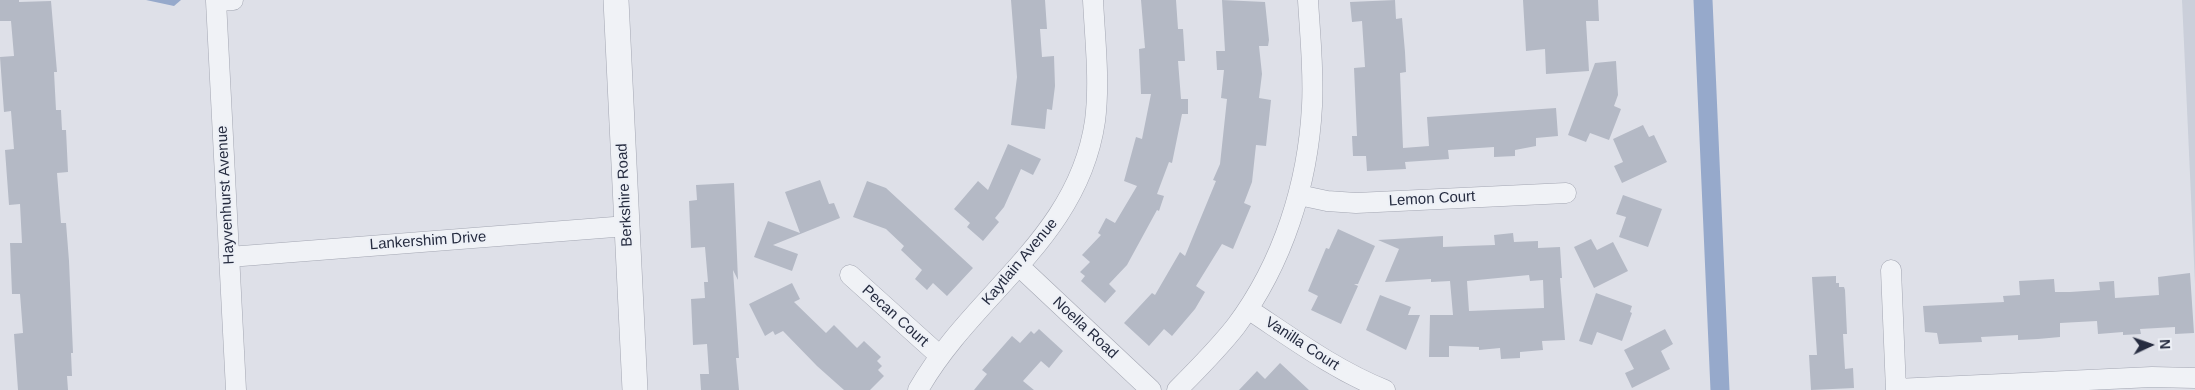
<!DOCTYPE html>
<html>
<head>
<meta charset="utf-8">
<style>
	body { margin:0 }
	#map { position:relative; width:2195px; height:390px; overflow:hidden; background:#dee0e8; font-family:Arial,sans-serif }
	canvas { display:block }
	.north { position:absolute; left:2125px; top:320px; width:50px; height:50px; -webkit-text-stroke:4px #edf0f6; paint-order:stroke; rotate:87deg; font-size:14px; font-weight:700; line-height:20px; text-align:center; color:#262c40 }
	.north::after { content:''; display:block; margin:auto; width:18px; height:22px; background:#262c40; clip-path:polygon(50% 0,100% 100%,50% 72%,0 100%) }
</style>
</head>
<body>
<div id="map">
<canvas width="2195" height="390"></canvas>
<div class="north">N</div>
</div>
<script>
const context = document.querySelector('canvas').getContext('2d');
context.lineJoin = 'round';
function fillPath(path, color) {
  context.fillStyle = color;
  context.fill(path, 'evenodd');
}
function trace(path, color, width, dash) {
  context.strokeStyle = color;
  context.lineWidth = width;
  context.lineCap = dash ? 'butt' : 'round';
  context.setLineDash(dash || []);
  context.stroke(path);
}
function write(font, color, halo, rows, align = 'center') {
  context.font = font + ' Arial,sans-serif';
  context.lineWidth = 4;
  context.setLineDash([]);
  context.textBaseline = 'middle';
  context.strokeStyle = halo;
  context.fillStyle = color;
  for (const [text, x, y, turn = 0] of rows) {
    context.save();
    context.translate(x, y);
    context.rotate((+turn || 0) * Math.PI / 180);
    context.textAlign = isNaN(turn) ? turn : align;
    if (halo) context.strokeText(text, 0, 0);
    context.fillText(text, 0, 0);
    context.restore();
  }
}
fillPath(new Path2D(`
	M2182,0H2195V284Z`), '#cbcfda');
fillPath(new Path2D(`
	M146,0H181L174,6Z`), '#96a9cb');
trace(new Path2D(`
	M1703,0L1720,390`), '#96a9cb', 19);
fillPath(new Path2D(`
	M0,0H19V2L51,1L57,72H54L56,110H61L62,130H66L68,172L57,173L61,223H66L69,261L73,353H71L72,376H67L68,390H18L14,334L23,333L20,294H12L10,243H22L20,204L9,205L5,150L14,149L11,111L4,112L0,57L14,56L11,21H0Z
	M1011,0H1045L1047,29H1040L1042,57L1054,56L1055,86L1052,110L1047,109L1045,129L1011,125L1017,77Z
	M1141,0H1176L1178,29H1183L1185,61H1178L1181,99H1188V114H1182L1172,163L1169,162L1157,194L1164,196L1159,211L1157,210L1127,265L1109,284L1116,291L1105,303L1081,281L1085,276L1080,272L1090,262L1082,255L1101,235L1098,233L1106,218L1115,223L1137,186L1124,181L1136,137L1142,139L1151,94H1141L1139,49L1145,48Z
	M1222,0L1265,2L1269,40L1268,46H1259L1262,74L1259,98L1271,100L1266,146L1256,145L1252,182L1244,203L1251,206L1233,249L1222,244L1196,286L1205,292L1195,309L1172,336L1164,329L1149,346L1124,323L1152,293L1155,295L1180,252L1185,256L1216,181L1213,180L1220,164L1227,99L1221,98L1224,70H1217L1216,51H1225Z
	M1395,0L1396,19L1402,18L1405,52L1406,72L1400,73L1403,148L1429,146L1427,117L1556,108L1558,136L1536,138V146L1515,150V156L1494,157V147L1448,150L1449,159L1405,162L1406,169L1367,171L1366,156H1353L1352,136H1357L1354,68L1365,67L1362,21L1352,22L1350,2Z
	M1523,0H1598L1599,21H1586L1589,71L1546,74L1545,49L1526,51Z
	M1616,61L1618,95L1614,106L1621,109L1609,140L1590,133L1586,142L1568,135L1595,63Z
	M1643,125L1649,137L1654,135L1667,162L1622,183L1614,166L1623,162L1613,139Z
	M1008,144L1041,159L1033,175L1021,169L1004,207L995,218L999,222L983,241L967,227L970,223L954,209L978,181L988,190Z
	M820,180L829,204L834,203L840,218L773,245L798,254L792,271L754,257L768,221L800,233L785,192Z
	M867,181L886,188L973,268L947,296L933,283L927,290L915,279L922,270L901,250L904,246L886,229L853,217Z
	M734,183L738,280L733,270L739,358H736L739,390H701L700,374H709L707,344L693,345L691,299L705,298L704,282H708L705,247L691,248L689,201L697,200L696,185Z
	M1623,195L1662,209L1648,247L1619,237L1626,217L1616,214Z
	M1338,229L1375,246L1358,284H1354L1358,286L1341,324L1311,310L1318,296L1308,291L1326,248L1329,249Z
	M1513,233L1514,242L1538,241V248L1560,247L1562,278H1560L1565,340L1542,341L1543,350L1520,352V358L1501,359L1500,348L1479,350V347L1449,346V357H1429L1430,315H1453L1450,281L1431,282V279L1385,282L1399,249L1378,240L1443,236V247L1465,246L1495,245L1494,235ZM1529,275L1530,281L1543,280L1544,308L1469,311L1467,281Z
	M1591,239L1597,250L1613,242L1628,271L1594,288L1574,247Z
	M2190,273L2194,333L2175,334V327L2140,329L2141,334L2123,335V332L2098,334L2097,321L2060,323V337L2038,339L2018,340V335L1981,337L1982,342L1939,344L1937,333L1925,332L1923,306L2004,302L2003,296L2020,295L2019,281L2054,279L2055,292H2070L2100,290L2099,282L2114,281L2115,298L2159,295L2158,277Z
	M1836,276V283H1839V287H1844L1845,290L1847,334H1843L1845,369L1853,368L1854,388L1811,390L1809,355H1817L1812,277Z
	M792,283L800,299L794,302L826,333L834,325L857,348L864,341L881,357L877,361L882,366L878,370L884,376L870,390H844L817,366L783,331L775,335L773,331L765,336L749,304Z
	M1596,293L1632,306L1630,312L1632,313L1622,341L1597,332L1592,345L1579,341Z
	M1380,295L1411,307L1408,315H1420L1406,350L1366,330Z
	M1039,329L1063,351L1049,368L1041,361L1023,381L1034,390H974L987,374L982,370L1012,336L1020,343L1031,331L1034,334Z
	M1665,329L1673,344L1661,351L1670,369L1632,388L1625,373L1634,369L1624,350Z
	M1280,363L1309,390H1239L1257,371L1265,379Z`), '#b4b9c5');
const minor = new Path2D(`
	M233,0L216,1L236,390
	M1299,195L1327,201L1356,203L1566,193
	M229,257L627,226
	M1019,266L1151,390
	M1891,270L1896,390
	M850,275L940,356
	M1248,309C1292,338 1335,370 1385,390
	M1896,389L2152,377L2195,378
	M918,390C973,293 1078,239 1095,121C1100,82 1095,40 1093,0
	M1177,390C1198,369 1218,349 1236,326C1283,263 1308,184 1312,106C1314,71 1310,35 1308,0`);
const tertiary = new Path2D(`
	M616,0L635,390`);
trace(minor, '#a3a6b2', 21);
trace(tertiary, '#a3a6b2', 26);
trace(minor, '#f0f2f6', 20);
trace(tertiary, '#f0f2f6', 25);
write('15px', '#262c40', '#edf0f6', [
	["Hayvenhurst Avenue",226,195,-93],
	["Berkshire Road",625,195,-93],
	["Lemon Court",1432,199,-3],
	["Lankershim Drive",428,241,-4],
	["Kaytlain Avenue",1020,262,-50],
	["Pecan Court",895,316,42],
	["Noella Road",1085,328,43],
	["Vanilla Court",1302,344,33]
]);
</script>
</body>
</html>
